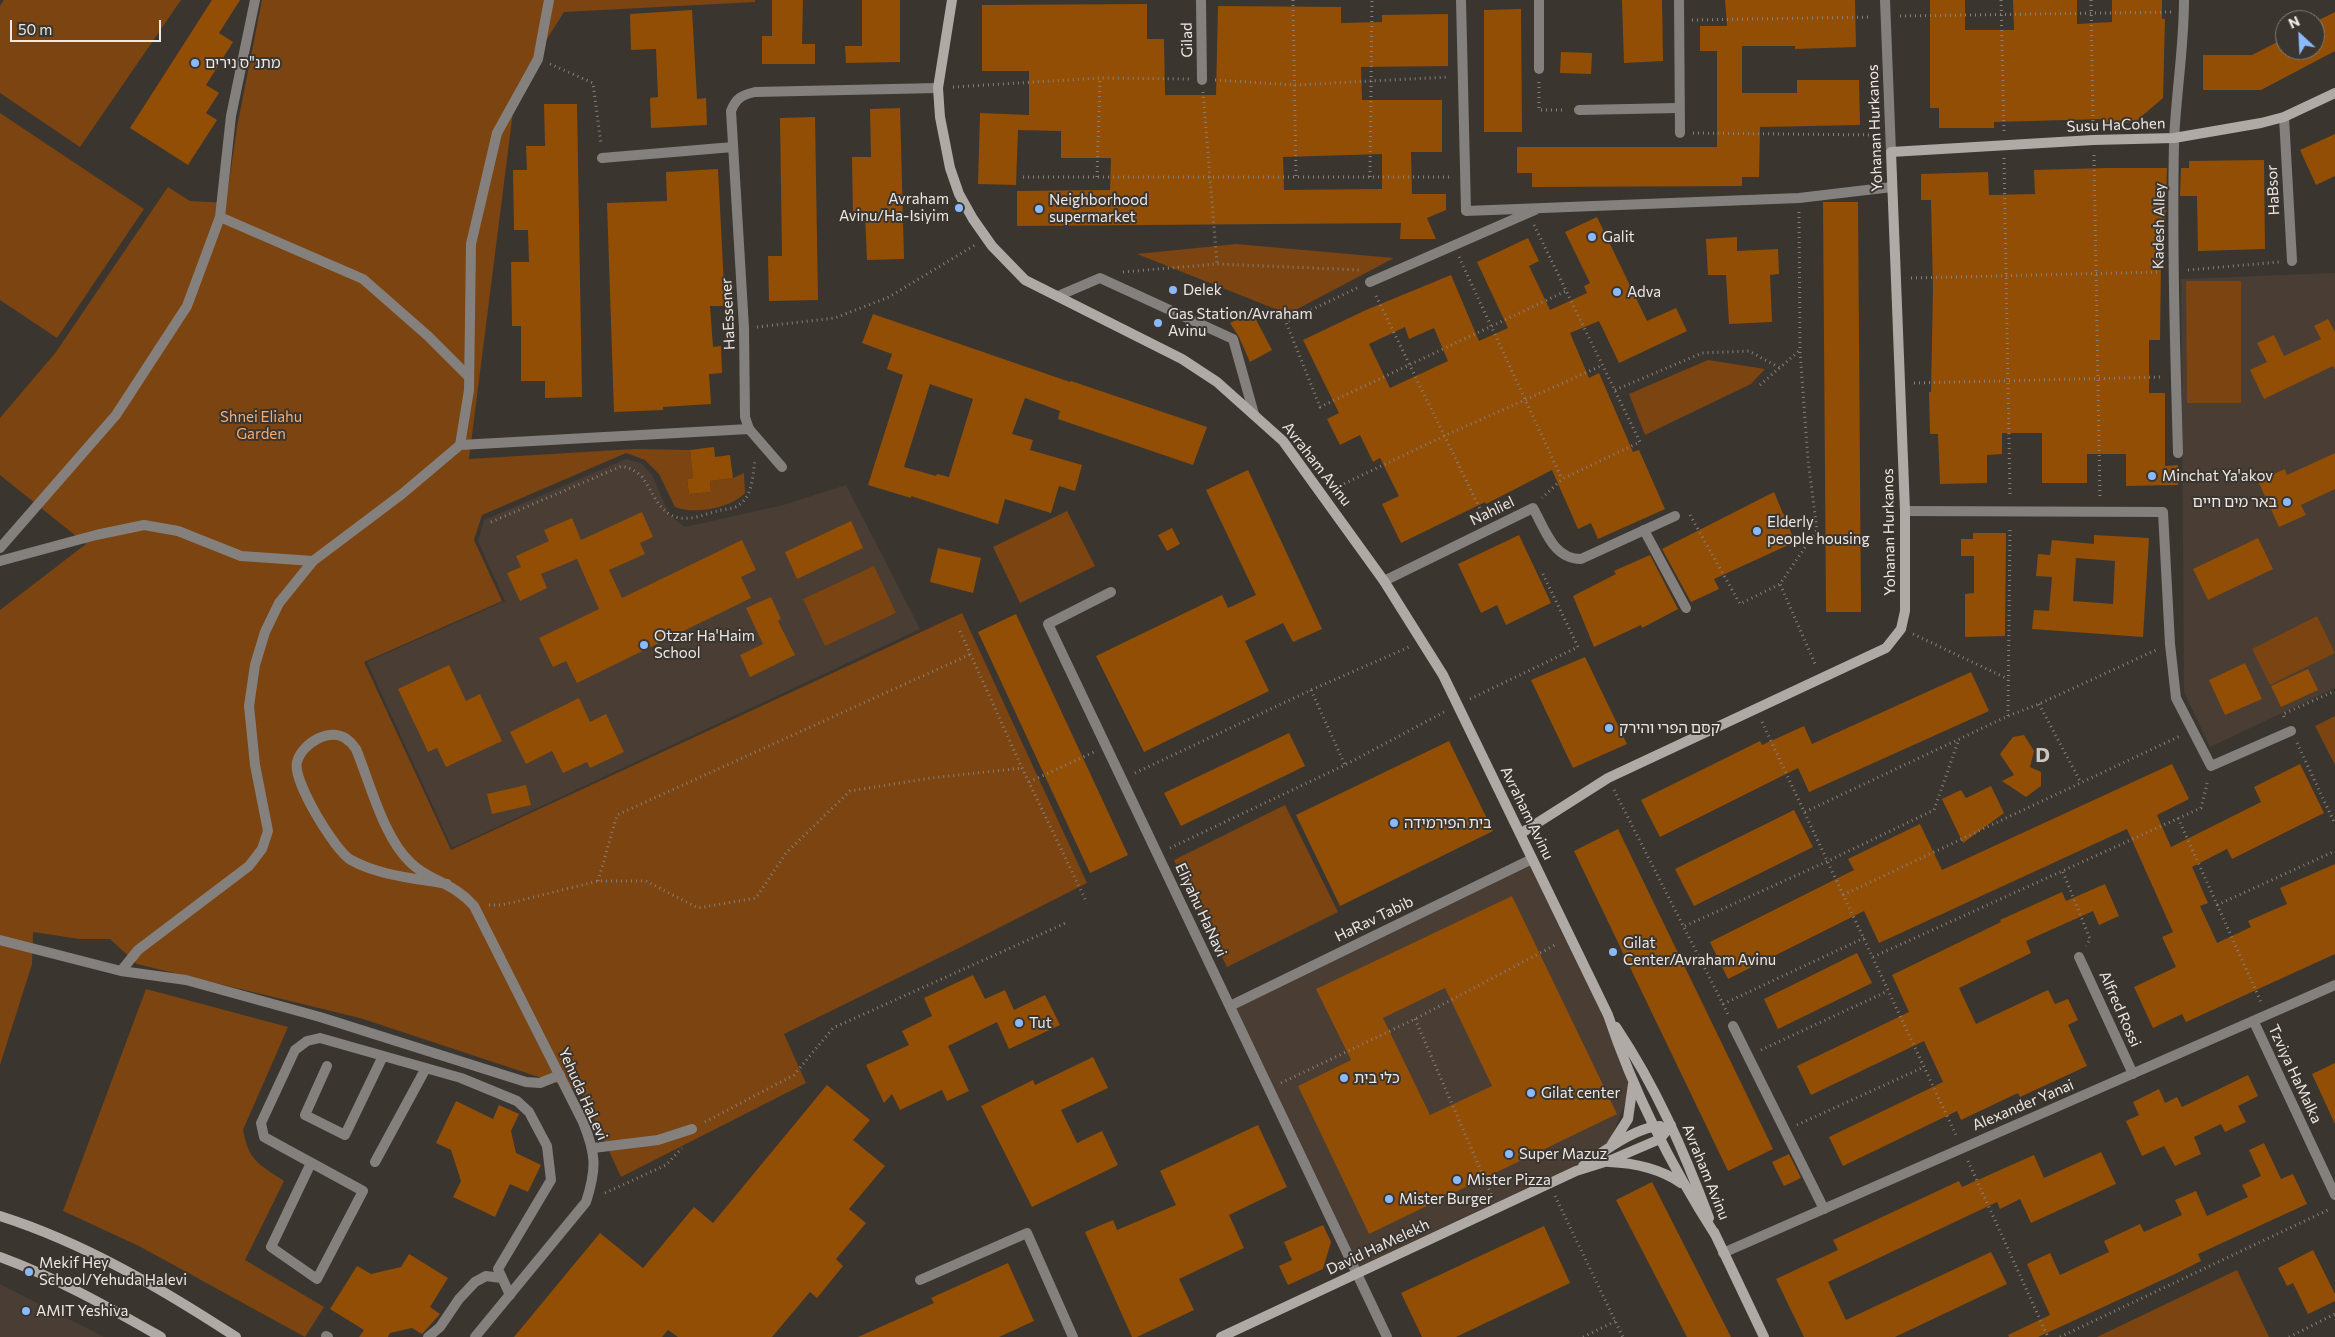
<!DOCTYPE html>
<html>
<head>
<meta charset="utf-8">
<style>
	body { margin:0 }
	#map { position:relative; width:2335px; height:1337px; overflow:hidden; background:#3b3530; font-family:Commissioner,sans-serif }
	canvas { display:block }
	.north { position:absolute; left:2275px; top:10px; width:50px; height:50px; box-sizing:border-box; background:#3b3530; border:1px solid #827d78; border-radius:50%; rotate:335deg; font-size:14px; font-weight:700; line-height:20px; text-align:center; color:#ede8e5 }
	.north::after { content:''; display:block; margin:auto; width:18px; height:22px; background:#8bbafc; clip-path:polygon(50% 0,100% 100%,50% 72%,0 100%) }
	.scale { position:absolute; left:10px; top:20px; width:151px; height:22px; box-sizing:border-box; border:2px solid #ede8e5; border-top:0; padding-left:6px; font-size:15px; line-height:18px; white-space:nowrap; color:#ede8e5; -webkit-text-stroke:4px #3b3530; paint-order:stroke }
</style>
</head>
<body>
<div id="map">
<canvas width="2335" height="1337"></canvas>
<div class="north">N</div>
<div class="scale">50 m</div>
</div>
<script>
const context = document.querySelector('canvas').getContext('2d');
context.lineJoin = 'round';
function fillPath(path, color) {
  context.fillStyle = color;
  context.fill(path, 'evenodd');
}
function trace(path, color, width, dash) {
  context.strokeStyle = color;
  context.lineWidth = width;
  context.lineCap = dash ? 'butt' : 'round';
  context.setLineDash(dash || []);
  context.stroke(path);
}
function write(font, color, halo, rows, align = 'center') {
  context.font = font + ' Commissioner,"Noto Sans Hebrew",sans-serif';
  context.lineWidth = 4;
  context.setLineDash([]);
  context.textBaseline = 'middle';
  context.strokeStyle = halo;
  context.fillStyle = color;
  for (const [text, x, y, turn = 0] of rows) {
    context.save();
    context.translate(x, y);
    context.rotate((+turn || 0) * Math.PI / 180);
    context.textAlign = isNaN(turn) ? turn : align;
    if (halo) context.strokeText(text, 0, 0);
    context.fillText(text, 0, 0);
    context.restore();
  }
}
fillPath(new Path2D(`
	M2335,273V688L2210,747L2184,692L2181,279Z
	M626,459L641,463L652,475L670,516L685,527L783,505L846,485L920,629L452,848L367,662L505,601L478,541L484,520Z
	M1532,859L1633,1083L1607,1149L1497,1208L1357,1273L1230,1006Z
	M0,1284L104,1337H0Z`), '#493d34');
fillPath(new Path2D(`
	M4,0H181L80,147L0,93V6Z
	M262,0H755V2L564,12L516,88L469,459L634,449L690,450L693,478L687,479L689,494L711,492L710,481L733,478L744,473L745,493C731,508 694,515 675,507L659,474L645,460L626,453L482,515L474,540L502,601L364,662L451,850L962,613L1087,883L959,948L784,1034L806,1083L621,1177L581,1091L360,1018L137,964L110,939H80L33,932L32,964L0,1065V610L86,544L0,475V418L56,352L168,187L190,201L226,203L237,127Z
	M0,113L144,209L57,338L0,300Z
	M1236,244L1394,258L1288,314L1137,254Z
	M2186,281H2241V403H2187Z
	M1708,360L1765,369L1751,384L1645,435L1629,394Z
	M1067,511L1095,566L1020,603L993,547Z
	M874,566L896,613L825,646L803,599Z
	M2317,616L2335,653L2270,685L2252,649Z
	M2335,716V765L2315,726Z
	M1285,805L1338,912L1227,967L1174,860Z
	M146,989L288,1027L243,1130C249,1162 259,1164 284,1181L245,1260L324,1307L305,1337L139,1246L63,1211Z
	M2237,1270L2269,1337H2097Z`), '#7c4410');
fillPath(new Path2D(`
	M212,0H240L219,33L233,42L206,85L219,93L206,113L217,120L188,165L130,128Z
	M772,0H803L802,44H815V64H762V36H772Z
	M862,0H900V62L846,63L845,46H862Z
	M1622,0H1662L1663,61L1624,63Z
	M1725,0H1855L1856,47L1795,49V46H1742V93H1797V80H1859L1860,125L1760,127L1759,177H1742V186L1532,187V173H1517V147H1717V51H1700V26H1727Z
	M1930,0H1965V30H2014L2013,0H2077V24L2112,22V0H2162V19H2165L2163,98L2135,122L2102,125V119L1994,122V128H1939V108H1930Z
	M1147,4V39H1164L1165,95H1216L1218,6L1341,7V23L1382,22V15L1448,14V66L1361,67L1362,100H1442V152H1411L1412,194H1446V210L1427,218L1436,239H1400L1401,223L1017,226V191L1110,190L1111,158H1061V131L1018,130L1016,185L978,184L980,113L1029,115V71H982V5ZM1382,154V189L1284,190L1283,157Z
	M1521,9L1522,132H1484V10Z
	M692,10L697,99L706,98L707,125L651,128L650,98L658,97L656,49L631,50L630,14Z
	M2335,12V51L2261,90H2203V55H2252L2285,38V50H2315V22Z
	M1561,52L1592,53L1591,74L1560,73Z
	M544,104H577L582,397L545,398V381H521V326H512L511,262H529L528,230H514L513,170H527L526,146H545Z
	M900,108L904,259L867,260L865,214L853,215L852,157H871L870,109Z
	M815,117L818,300L769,301L768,256H782L780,118Z
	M2335,134V176L2316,185L2300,150Z
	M2264,160L2265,249L2198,251L2197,196H2180L2181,168H2189V161Z
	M2107,168H2167L2164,260H2161L2160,340H2149V393H2165V466L2178,465V485L2126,486V454H2087V483H2042V433H2002V454L1987,455V483L1940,484L1938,434H1930L1929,392H1931L1933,289L1931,200H1921V174L1988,172L1989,195L2035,194L2034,170Z
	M718,169L725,306H710L713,347L721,346L722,373L709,374L711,404L663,407V410L614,412L607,203L667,201L666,172Z
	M1823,202H1858L1861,612H1826Z
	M1597,217L1647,321L1676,308L1687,331L1619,363L1599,321L1570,333L1589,378L1599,373L1633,452L1639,450L1665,509L1598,539L1591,523L1578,529L1552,470L1486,504L1485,502L1401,543L1382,504L1399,496L1380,458L1373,462L1360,435L1340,445L1327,419L1339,413L1303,340L1366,310L1451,275L1479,341L1508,328L1477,262L1528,238L1539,261L1529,266L1550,310L1587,293L1584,286L1590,283L1565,232ZM1405,327L1409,339L1434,328L1448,361L1390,388L1369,344Z
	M1737,237V251L1778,249L1779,274L1770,275L1772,322L1729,324L1726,275H1708L1706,239Z
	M1252,312L1272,350L1250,362L1239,337L1230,323Z
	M873,314L1070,382L1071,381L1207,427L1193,465L1058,419L1060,411L1025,398L1012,434L1033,440L1030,450L1082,465L1075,491L1059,486L1051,513L1005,499L998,524L911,496V498L868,485L903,375L887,369L892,354L862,343ZM930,384L973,399L949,477L937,474L936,476L904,467Z
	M2328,319L2335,332V370L2333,366L2264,399L2250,370L2267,362L2257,343L2274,335L2284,356L2321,339L2314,326Z
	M714,447L715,457L730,455L733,478L710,481L711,492L689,494L687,479L693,478L690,450Z
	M2335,453V489L2301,505L2306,515L2279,527L2258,481L2285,469L2287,475Z
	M1248,470L1322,629L1293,642L1283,623L1245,641L1269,691L1144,752L1096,656L1222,595L1228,608L1256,595L1206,490Z
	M1774,492L1795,542L1714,579L1719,589L1691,602L1662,549Z
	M642,512L653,537L640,543L645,554L609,570L622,598L742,540L756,570L741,577L751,598L577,683L566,661L553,667L539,638L599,609L577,559L541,574L547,588L520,601L507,573L521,567L516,556L549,541L544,530L572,518L581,540Z
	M851,521L863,548L797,579L785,552Z
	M1172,528L1180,544L1167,551L1158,535Z
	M1973,533H2006L2005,636L1965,637V594L1974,593V556H1961V539H1973Z
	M1519,535L1551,603L1506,625L1497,605L1481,613L1458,564Z
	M2094,535L2149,538L2143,637L2032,629L2034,610L2049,611L2052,577L2036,576L2038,554L2050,555L2052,540L2094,544ZM2076,558L2115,561L2113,604L2073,601Z
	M2258,538L2273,569L2208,600L2193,569Z
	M938,548L981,558L973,593L930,582Z
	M1650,555L1678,609L1642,628L1641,625L1594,647L1573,596L1616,574L1614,571Z
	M771,597L781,619L778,621L795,655L750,677L740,655L763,644L746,608Z
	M1016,614L1128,855L1090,873L978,632Z
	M1585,657L1627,744L1573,768L1531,680Z
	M2245,663L2262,699L2225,715L2209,680Z
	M449,665L466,701L480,694L502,741L446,767L437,748L428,752L398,689Z
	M2308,669L2318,690L2281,707L2271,686Z
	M1971,672L1989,711L1809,792L1798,768L1660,837L1641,800L1760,741L1762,745L1804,726L1812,744Z
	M579,698L590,722L606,714L624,752L590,768L587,762L563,773L552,751L526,764L510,732Z
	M1289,733L1305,766L1181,826L1164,793Z
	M2024,735L2034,751L2030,767L2041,772V786L2026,797L2002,781L2014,775L2000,754L2013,737Z
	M1449,741L1493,831L1340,906L1296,815Z
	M2172,764L2189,799L2157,815L2171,847L2261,802L2254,787L2300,764L2324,813L2232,859L2227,849L2192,867L2208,903L2200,906L2217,943L2251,927L2248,921L2287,904L2280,888L2335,864V954L2186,1022L2182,1014L2153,1028L2134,987L2176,967L2162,937L2173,932L2127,829L1879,943L1864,911L1728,979L1710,942L1854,870L1848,859L1920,824L1942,870Z
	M526,785L531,805L492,814L487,794Z
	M1991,786L2004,813L1963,843L1942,799L1961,790L1966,798Z
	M1794,810L1813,847L1694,906L1675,869Z
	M1618,829L1773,1149L1728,1171L1574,851Z
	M2105,884L2119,916L2099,925L2093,911L2026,941L2031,953L1959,988L1976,1024L2048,990L2055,1004L2068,999L2078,1020L2068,1025L2087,1066L2020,1097L2018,1093L1961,1120L1957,1111L1843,1166L1829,1137L1943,1082L1924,1041L1811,1095L1797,1066L1909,1012L1892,975L2001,922L2000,920L2062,892L2066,901Z
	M1512,896L1617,1114L1369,1234L1298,1086L1351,1060L1316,989ZM1445,988L1492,1086L1430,1115L1383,1018Z
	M1857,953L1872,983L1778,1029L1764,999Z
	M973,975L985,999L1005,990L1014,1010L1045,995L1060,1025L1009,1049L997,1022L948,1046L969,1091L947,1101L942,1090L900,1110L892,1094L884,1103L866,1065L909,1045L902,1031L932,1016L924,998Z
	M1093,1057L1108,1088L1061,1110L1077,1143L1102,1131L1118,1165L1032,1207L981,1106L1033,1080L1035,1085Z
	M2335,1063V1124L2312,1074Z
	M2248,1075L2258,1096L2238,1106L2246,1122L2225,1132L2221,1124L2194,1137L2201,1154L2175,1166L2164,1146L2142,1156L2126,1121L2139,1115L2133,1102L2159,1089L2165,1103L2177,1097L2182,1107Z
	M827,1085L870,1120L853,1140L885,1166L849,1209L866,1223L836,1259L843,1266L817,1298L810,1292L772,1337H678L668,1330L662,1337H514L600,1233L643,1268L694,1207L713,1223Z
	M456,1101L493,1119L499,1105L519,1114L511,1131L516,1153L541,1165L528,1192L510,1184L495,1217L453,1197L461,1181L451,1150L436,1143Z
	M1258,1125L1287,1187L1229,1215L1244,1248L1179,1279L1194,1310L1137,1337H1132L1085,1232L1113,1220L1117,1230L1176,1205L1160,1171Z
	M2264,1143L2281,1179L2293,1174L2307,1204L2198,1254L2201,1261L2175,1274L2038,1337H2009L2008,1335L2050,1315L2027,1264L2050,1253L2060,1275L2109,1252L2104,1241L2140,1224L2144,1232L2182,1215L2175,1200L2196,1191L2207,1216L2248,1197L2242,1185L2261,1176L2249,1150Z
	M2101,1152L2116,1184L2031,1223L2020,1199L2000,1209L1997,1202L1828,1282L1846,1320L1991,1252L2007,1284L1895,1337H1804L1776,1279L1838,1250L1833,1240L1959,1181L1962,1187L2034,1155L2044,1178Z
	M1789,1154L1801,1178L1784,1186L1772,1162Z
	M1652,1182L1731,1337H1687L1616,1200Z
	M1323,1225L1331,1242L1323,1269L1288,1285L1279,1266L1292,1260L1284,1242Z
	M1544,1226L1570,1283L1456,1337H1422L1401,1293Z
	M2313,1250L2335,1294V1301L2308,1314L2293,1283L2287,1286L2278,1268Z
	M409,1254L448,1278L430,1307L440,1314L422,1334L412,1328L390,1333L388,1337H359L364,1330L330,1309L357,1266L371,1274L401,1267Z
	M1008,1263L1034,1321L999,1337H858L934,1303L931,1298Z`), '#924e05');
trace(new Path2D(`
	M1293,0L1296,177
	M2001,0L2004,132
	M2091,0L2093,126
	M1900,16L2171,12
	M1692,20L1871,17
	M550,64L593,83L601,144
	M1215,80L1295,85L1448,77
	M1539,82V110H1564
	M953,87L1100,78L1189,79
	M1203,92L1217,264
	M1693,133L1877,135
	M2094,155L2100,499
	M2004,158L2010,497
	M1023,177H1450
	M1097,177L1100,78
	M1370,177L1372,0
	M1799,212L1800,351L1808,460L1817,530L1780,584L1816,666
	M1534,225L1640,442L1562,479L1542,498
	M1459,257L1562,479
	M2188,270L2279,262
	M1123,272L1217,264L1361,270
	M1911,278L2160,272
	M1357,288L1286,322L1320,407L1566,291
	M1376,296L1484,517
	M757,327L835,318L889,297L975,245
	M1914,383L2162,377
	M1760,385L1799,351
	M1615,390L1702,353L1749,351L1780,368
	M1335,488L1444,436L1603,365
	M1690,515L1740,604L1780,584
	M491,522L622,466C630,468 636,471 642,477C653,491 659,515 680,518C692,520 706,514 717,511C724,509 734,509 739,505C753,496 753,473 755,459
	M960,631L1022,768L1087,903
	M1913,634L2008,679
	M1311,690L1345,765
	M1470,699L1578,647L1542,572
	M2039,704L2081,783
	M2008,716L2010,526
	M2284,717L2283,714L2335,691
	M1762,722L1956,1135
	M2297,743L2335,824
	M1135,773L1311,690L1409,647
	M1029,782L1094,752
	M1614,790L1728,1014
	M1805,812L2008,716L2039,704L2156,650
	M2178,818L2261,1002
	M1170,848L1345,765L1444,712
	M2063,872L2090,939L2086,946
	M598,881L617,815L971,654
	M1843,895L2180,736
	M489,905H502L598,881H646L698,908L756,898L786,853L850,791L931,778L1022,768
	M2217,905L2335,851
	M1685,926L1828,861L1934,810L1959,739
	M1873,957L2201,808L2208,780
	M1723,1004L1864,938
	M1415,1019L1492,1196
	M1761,1050L1888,991
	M1281,1083L1415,1019L1557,944
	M705,1122L794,1075L833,1028L1068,922
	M1797,1125L1924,1067
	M1968,1161L2048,1337
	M605,1193L666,1165L682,1148
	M1555,1196L1623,1337
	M1583,1337L1616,1321
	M2060,1337L2330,1209
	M2289,1337L2335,1314`), '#85807b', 3, [1, 4]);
trace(new Path2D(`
	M1461,0L1466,211L1799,198L1892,187
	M1539,0V69
	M1579,110L1678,108
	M220,217L363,279L428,336L469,377
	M1370,282L1535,210
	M1058,296L1100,278L1233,339L1254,414
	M460,445L749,429
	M1644,530L1686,608
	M0,548L116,415L187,306L220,217L231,116L255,0
	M0,561L96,535L144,525L178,531L241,556L313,561
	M0,940L121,971L186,980L320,1017L526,1082L540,1083L560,1075
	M121,971L138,950L249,866L262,849L268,831L255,765L249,706L255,665L265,632L279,603L313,561L402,494L460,445L469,390L471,244L497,133L538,59L549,0
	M1733,1026L1824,1209
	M327,1066L305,1115L345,1135L383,1056
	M593,1148L658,1140L692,1129
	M375,1162L426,1068
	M311,1163L271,1247L317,1279L363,1191L264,1137L261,1123L295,1050L307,1041L320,1038L461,1078L517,1101L529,1112L547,1146L551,1180L498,1269L510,1295
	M326,1336L328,1337
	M428,1337L440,1327L459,1299L475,1282L486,1276L501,1278`), '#83807e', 10);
trace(new Path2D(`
	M1201,0L1202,80
	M1679,0L1680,133
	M1885,0L1891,152
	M2284,117L2292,261
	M602,158L733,147
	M2178,453C2175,349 2172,245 2174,141C2176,94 2184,47 2184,0
	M782,467L749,429L745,417L744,328L731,111C736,98 742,95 755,92L938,88
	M1905,511L2163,512L2170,644L2176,698L2211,766L2291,731
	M1384,581L1533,508C1545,529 1553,559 1581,559L1675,516
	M1111,592L1048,624L1387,1337
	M447,884C415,878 380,876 351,860C335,851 292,780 297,762C302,743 332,725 349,741C352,743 354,747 356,749C370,783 384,839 411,863C431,882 453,882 474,906L583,1122C596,1154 597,1168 586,1202L475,1337
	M2079,957L2133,1074
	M1230,1006L1532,859
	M2254,1022L2335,1195
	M1723,1253L2335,985
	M920,1280L1027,1233L1073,1337`), '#83807e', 10);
trace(new Path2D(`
	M952,0L938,88L940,117L950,168L959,194L973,219L992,246L1025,280L1182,359L1217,382L1283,441L1384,581L1443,675L1608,1015C1634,1093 1671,1166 1716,1236
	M1520,834L1608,778L1886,648L1901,629L1905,611V511L1891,152L2093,140L2174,138L2261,123L2284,117L2335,93
	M1616,1027C1656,1087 1684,1151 1709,1218
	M1612,1144L1628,1119L1633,1084
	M1609,1162C1635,1163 1659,1168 1681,1183
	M1583,1166C1602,1152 1636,1127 1660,1126
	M0,1216C85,1243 162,1289 236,1337
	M1714,1232L1764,1337
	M0,1257C57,1278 108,1307 161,1337
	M1221,1337L1576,1171L1611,1160L1660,1139L1671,1125`), '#afaaa6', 10);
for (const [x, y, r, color] of [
	[195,63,5,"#8bbafc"],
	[959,208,5,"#8bbafc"],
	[1039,209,5,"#8bbafc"],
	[1592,237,5,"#8bbafc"],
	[1173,290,5,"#8bbafc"],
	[1617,292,5,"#8bbafc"],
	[1158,323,5,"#8bbafc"],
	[2152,476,5,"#8bbafc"],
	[2287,502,5,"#8bbafc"],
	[1757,531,5,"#8bbafc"],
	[644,645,5,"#8bbafc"],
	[1609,728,5,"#8bbafc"],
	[1394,823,5,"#8bbafc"],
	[1613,952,5,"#8bbafc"],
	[1019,1023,5,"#8bbafc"],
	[1344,1078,5,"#8bbafc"],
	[1531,1093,5,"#8bbafc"],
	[1509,1154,5,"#8bbafc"],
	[1457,1180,5,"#8bbafc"],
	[1389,1199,5,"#8bbafc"],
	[29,1272,5,"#8bbafc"],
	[26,1311,5,"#8bbafc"]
]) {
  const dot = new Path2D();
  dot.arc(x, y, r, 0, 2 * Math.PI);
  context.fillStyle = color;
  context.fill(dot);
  trace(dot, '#3b3530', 2);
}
write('15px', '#ede8e5', '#3b3530', [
	["Gilad",1187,40,-91],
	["Susu HaCohen",2116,125,-2],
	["Yohanan Hurkanos",1875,128,-92],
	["HaBsor",2273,190,-93],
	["Kadesh Alley",2159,226,-89],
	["HaEssener",728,314,-93],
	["Avraham Avinu",1317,464,52],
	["Nahliel",1492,511,-26],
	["Yohanan Hurkanos",1889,532,-91],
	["Avraham Avinu",1527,813,64],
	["Eliyahu HaNavi",1201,910,65],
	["HaRav Tabib",1374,919,-26],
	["Alfred Rossi",2120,1009,66],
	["Tzviya HaMalka",2295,1074,65],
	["Yehuda HaLevi",583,1094,66],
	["Alexander Yanai",2023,1105,-23],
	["Avraham Avinu",1706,1172,68],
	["David HaMelekh",1378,1247,-25]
]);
write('15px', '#ede8e5', '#3b3530', [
	["מתנ\"ס נירים",205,63],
	["Avraham",949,199,"right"],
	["Avinu/Ha-Isiyim",949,216,"right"],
	["Neighborhood",1049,200],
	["supermarket",1049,217],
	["Galit",1602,237],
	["Delek",1183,290],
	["Adva",1627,292],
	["Gas Station/Avraham",1168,314],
	["Avinu",1168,331],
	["Minchat Ya'akov",2162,476],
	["באר מים חיים",2277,502,"right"],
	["Elderly",1767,522],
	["people housing",1767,539],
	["Otzar Ha'Haim",654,636],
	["School",654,653],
	["קסם הפרי והירק",1619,728],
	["בית הפירמידה",1404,823],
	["Gilat",1623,943],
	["Center/Avraham Avinu",1623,960],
	["Tut",1029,1023],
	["כלי בית",1354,1078],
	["Gilat center",1541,1093],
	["Super Mazuz",1519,1154],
	["Mister Pizza",1467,1180],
	["Mister Burger",1399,1199],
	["Mekif Hey",39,1263],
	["School/Yehuda Halevi",39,1280],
	["AMIT Yeshiva",36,1311]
], 'left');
write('15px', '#f7ab70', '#3b3530', [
	["Shnei Eliahu",261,417],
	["Garden",261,434]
]);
context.letterSpacing = '1px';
write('bold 20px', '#cdc5bf', '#3b3530', [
	["D",2043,755]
]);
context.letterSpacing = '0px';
</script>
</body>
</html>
